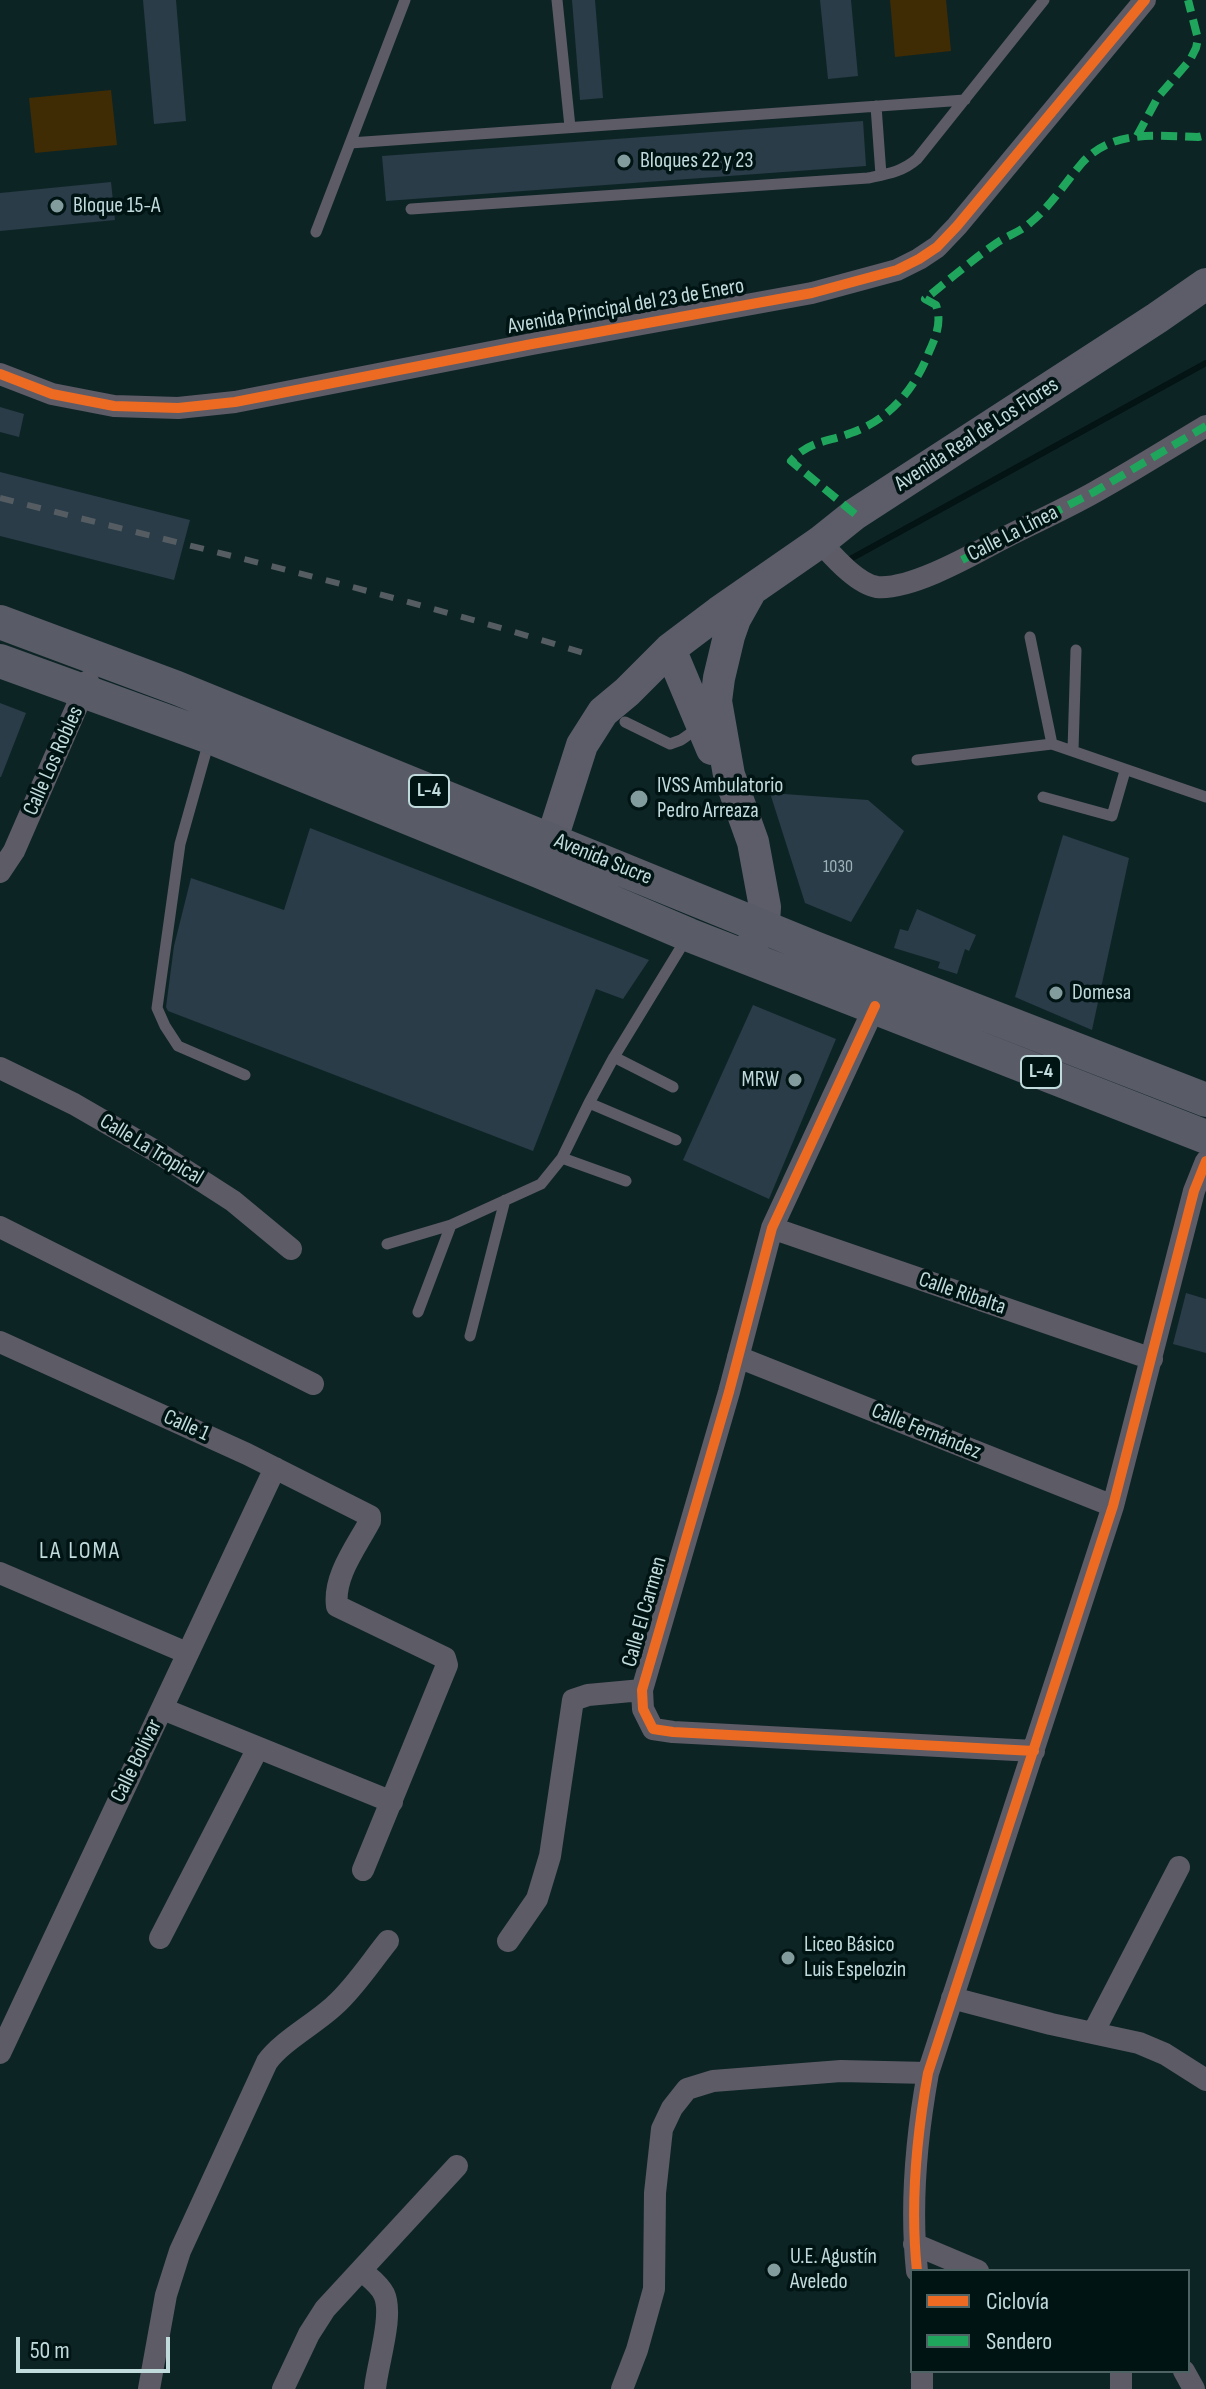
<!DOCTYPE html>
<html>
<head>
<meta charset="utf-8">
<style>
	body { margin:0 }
	#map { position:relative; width:1206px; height:2389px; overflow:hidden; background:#0d2425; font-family:"Sofia Sans Condensed",sans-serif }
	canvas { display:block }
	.legend { position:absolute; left:910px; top:2269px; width:280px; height:104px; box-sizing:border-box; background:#011414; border:2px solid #4e6464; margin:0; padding:10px 14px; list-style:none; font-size:24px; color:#c1dbdc }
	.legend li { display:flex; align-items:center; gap:16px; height:40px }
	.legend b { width:40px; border:2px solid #4e6464 }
	.scale { position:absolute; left:16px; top:2337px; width:154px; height:36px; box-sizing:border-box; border:4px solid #c1dbdc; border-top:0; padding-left:10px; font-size:24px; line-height:28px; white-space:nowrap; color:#c1dbdc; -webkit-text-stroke:6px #011414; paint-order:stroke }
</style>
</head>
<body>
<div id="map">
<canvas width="1206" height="2389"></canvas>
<ul class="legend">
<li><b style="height:10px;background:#ed6a23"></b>Ciclovía</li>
<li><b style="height:10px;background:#20a55d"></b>Sendero</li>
</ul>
<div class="scale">50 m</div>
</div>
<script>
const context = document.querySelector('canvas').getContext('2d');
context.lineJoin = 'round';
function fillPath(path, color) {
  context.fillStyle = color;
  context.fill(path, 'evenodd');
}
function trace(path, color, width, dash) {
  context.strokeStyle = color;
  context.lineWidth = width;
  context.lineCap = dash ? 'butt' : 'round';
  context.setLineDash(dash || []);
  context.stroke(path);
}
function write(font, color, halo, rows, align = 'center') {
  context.font = font + ' "Sofia Sans Condensed",sans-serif';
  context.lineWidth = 7;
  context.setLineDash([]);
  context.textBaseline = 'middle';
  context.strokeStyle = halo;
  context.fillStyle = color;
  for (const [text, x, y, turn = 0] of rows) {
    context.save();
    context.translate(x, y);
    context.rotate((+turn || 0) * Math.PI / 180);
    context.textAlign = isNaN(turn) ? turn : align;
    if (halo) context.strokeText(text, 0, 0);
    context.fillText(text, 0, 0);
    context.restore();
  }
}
fillPath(new Path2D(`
	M890,0H946L951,51L895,57Z
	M111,90L117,145L35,153L29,98Z`), '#3f2c05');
trace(new Path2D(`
	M845,562L1206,363`), '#041415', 6);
fillPath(new Path2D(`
	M143,0H176L186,121L154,124Z
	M572,0H595L603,98L580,100Z
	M820,0H851L858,76L828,79Z
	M863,121L866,166L386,201L382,156Z
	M111,182L115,220L0,231V193Z
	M0,407L24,414L19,437L0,432Z
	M0,472L190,520L174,580L0,536Z
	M0,703L26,713L1,777H0Z
	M770,793L868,800L904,831L851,922L805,903Z
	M310,828L649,960L623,999L596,989L533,1151L168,1011L166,1007L174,946L191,878L284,910Z
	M1063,835L1129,858L1092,1030L1015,997Z
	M917,909L976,935L969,951L965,949L957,974L938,968L940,962L894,948L900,929L908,931Z
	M753,1005L836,1039L769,1199L683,1160Z
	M1186,1293L1206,1299V1353L1173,1344Z`), '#293c48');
trace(new Path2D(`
	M557,0L570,127
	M876,106L881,175
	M350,143L965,100
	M411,209L868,178C887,174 902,172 917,159L1044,0
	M316,232L405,0
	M1030,637L1052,744
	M625,722L670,744L681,740L701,726
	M209,741L180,844L157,1008L165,1026L178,1046L245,1075
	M1073,750L1076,650
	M917,760L1052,744L1206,797
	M1043,797L1112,816L1125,771
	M614,1057L673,1087
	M589,1103L676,1140
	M562,1158L626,1181
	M387,1244L451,1225
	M418,1312L451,1225L541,1184L562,1158L589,1103L614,1057L686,939
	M470,1336L505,1200`), '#5d5b66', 11);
trace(new Path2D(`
	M0,374L52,394L114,406L178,408L235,402L532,344L812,293L897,270L919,259L937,247L957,226L1145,0
	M820,542C833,556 857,584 877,587C911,590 972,555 1002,539C1033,523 1065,509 1095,492C1133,471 1169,448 1206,426
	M0,872L14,851L88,681
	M875,1006L772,1228L729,1392L642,1690L643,1709L653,1729L673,1732L1034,1751
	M0,1068L74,1104L157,1152L233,1201L291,1249
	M0,1227L313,1384
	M772,1228L1152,1359
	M0,1342L247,1454L370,1516V1521C357,1546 333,1576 337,1606L445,1658L447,1665L363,1870
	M738,1357L1113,1506
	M0,1573L187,1653
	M163,1709L392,1802
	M160,1938L258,1748
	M508,1941L537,1899L550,1856L573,1700L588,1695L642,1690
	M952,1998L1051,2024L1139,2043L1165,2054L1206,2080
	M1093,2033L1179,1867
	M0,2053L275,1468
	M914,2244L978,2271
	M362,2271C370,2278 379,2284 384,2294C394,2315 377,2365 375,2389
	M917,2271C910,2205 916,2139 928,2073L1113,1506L1194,1191L1206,1161
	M1121,2371V2389
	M1184,2371L1194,2389
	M149,2389L166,2295L180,2251L267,2062C282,2041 315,2024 335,2005C355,1987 371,1962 388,1941
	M283,2389L309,2334L325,2309L457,2166
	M622,2389L637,2350L654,2289L655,2193L662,2129L672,2108L687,2089L713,2081L841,2071L928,2073
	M922,2389V2371`), '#5d5b66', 22);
trace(new Path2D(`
	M749,594L735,619L729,636L719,678L716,701L729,775L753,842L765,907L764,922L750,948
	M670,649L712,749
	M552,839L582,745L603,712L627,692L670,649L719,612L820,542L855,514L1157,318L1206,284`), '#5d5d6a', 32);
trace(new Path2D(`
	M0,622L177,688L817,949L1206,1100
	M0,661L210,737L541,872L689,935L1206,1137`), '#595b67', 34);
trace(new Path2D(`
	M0,498C197,548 396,594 590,655`), '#555d63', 6, [14, 14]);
trace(new Path2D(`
	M1137,136L1158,97L1190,60L1196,48L1198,39L1188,0
	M855,514L791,461C808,441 828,442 851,433C889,420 915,389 929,352C936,336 942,323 936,305L925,299C949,280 973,259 998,242C1009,235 1020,232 1030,223C1051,206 1065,183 1082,163C1112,129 1157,136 1198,137L1206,135
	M962,560L1094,492L1206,426`), '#20a55d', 8, [16, 8]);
trace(new Path2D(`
	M0,374L52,394L114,406L178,408L235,402L532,344L812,293L897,270L919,259L937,247L957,226L1145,0
	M875,1006L772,1228L729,1392L642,1690L643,1709L653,1729L673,1732L1034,1751
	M917,2271C910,2205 916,2139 928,2073L1113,1506L1194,1191L1206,1161`), '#ed6a23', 10);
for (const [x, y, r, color] of [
	[624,161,8,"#829b9c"],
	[57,206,8,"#829b9c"],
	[639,799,10,"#829b9c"],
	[1056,993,8,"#829b9c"],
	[795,1080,8,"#829b9c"],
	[788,1958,8,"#829b9c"],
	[774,2270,8,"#829b9c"]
]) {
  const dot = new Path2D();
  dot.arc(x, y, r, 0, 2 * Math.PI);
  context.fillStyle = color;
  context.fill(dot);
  trace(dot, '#011414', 3);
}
write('18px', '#9bb3b7', null, [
	["1030",838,867]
]);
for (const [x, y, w] of [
	[429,791,40],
	[1041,1072,40]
]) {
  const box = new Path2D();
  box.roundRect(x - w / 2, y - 16, w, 32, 6);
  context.fillStyle = '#011414';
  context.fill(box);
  trace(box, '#c1dbdc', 2);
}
write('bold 20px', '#c1dbdc', null, [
	["L-4",429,791],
	["L-4",1041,1072]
]);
write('22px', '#c1dbdc', '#011414', [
	["Bloques 22 y 23",640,161],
	["Bloque 15-A",73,206],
	["IVSS Ambulatorio",657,786],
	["Pedro Arreaza",657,811],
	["Domesa",1072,993],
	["MRW",779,1080,"right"],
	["Liceo Básico",804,1945],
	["Luis Espelozin",804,1970],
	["U.E. Agustín",790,2257],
	["Aveledo",790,2282]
], 'left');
write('22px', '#c1dbdc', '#011414', [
	["Avenida Principal del 23 de Enero",626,307,-10],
	["Avenida Real de Los Flores",977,435,-33],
	["Calle La Línea",1013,534,-27],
	["Calle Los Robles",54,761,-66],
	["Avenida Sucre",603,860,22],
	["Calle La Tropical",151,1150,31],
	["Calle Ribalta",962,1294,19],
	["Calle 1",186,1426,24],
	["Calle Fernández",926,1432,22],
	["Calle El Carmen",645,1612,-74],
	["Calle Bolívar",137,1761,-64]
]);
context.letterSpacing = '2px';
write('24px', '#c1dbdc', '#011414', [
	["LA LOMA",80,1552]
]);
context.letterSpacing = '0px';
</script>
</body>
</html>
